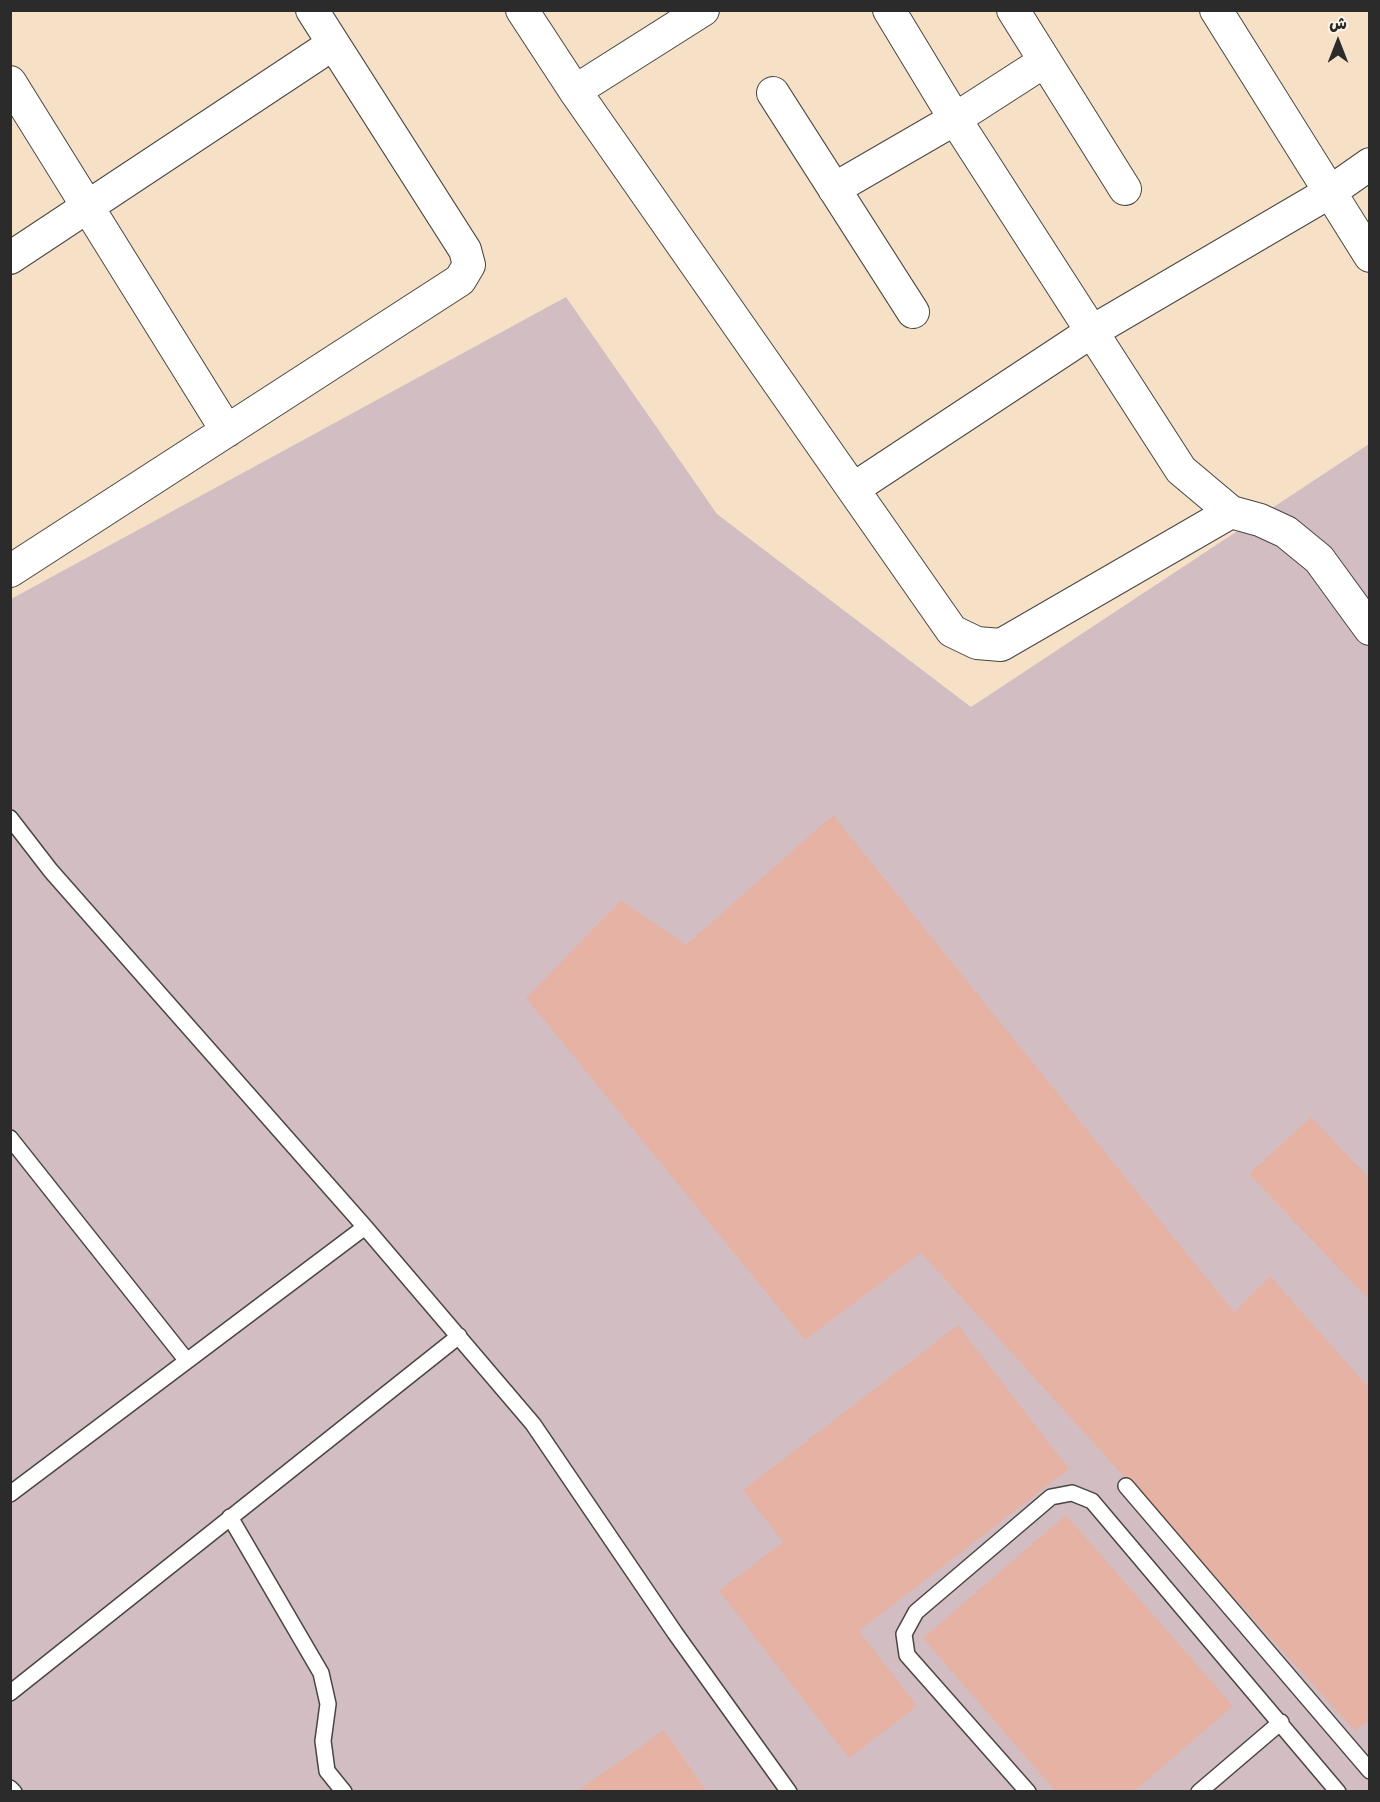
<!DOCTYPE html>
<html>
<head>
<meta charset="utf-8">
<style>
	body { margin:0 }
	#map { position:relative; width:1380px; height:1802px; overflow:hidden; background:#f6e1c7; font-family:"Architects Daughter","Playpen Sans Arabic",sans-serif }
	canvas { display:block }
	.frame { position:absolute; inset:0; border:12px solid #2b2b2b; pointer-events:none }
	.north { position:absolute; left:1308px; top:12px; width:60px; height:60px; -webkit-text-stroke:4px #fcf5e5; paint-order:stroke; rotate:0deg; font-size:16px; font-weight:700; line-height:24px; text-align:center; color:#2b2b2b }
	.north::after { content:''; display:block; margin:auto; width:21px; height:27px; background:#2b2b2b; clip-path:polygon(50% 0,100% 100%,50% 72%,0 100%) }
</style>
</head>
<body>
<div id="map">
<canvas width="1380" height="1802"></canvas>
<div class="frame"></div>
<div class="north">ش</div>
</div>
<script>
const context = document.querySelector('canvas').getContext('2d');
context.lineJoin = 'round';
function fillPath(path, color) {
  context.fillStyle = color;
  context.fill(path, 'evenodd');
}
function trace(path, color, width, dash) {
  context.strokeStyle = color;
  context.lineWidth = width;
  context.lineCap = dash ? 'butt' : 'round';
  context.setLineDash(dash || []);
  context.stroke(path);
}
fillPath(new Path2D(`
	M566,297L717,514L971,707L1369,444V1791L11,1792V599Z`), '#d2bec2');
fillPath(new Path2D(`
	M833,815L1234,1312L1270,1276L1370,1389V1720L1355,1731L921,1253L805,1340L526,998L621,900L686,945Z
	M1311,1117L1370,1179V1301L1249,1174Z
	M958,1325L1069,1469L859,1631L917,1706L849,1758L719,1591L783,1542L743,1490Z
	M1066,1515L1233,1706L1133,1792H1056L923,1638Z
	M664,1730L707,1792H576Z`), '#e6b2a3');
const lane = new Path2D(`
	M10,818L51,871L365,1227L533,1424L675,1633L789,1792
	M10,1138L187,1361
	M1126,1486L1370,1771
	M10,1494L365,1227
	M230,1517L321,1673L328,1704L323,1741L327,1771L344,1792
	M10,1693L459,1336
	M10,1788L14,1792
	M1028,1792L907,1655L904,1634L916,1612L1051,1497L1072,1493L1092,1501L1338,1792
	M1199,1792L1281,1722`);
const street = new Path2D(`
	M522,10L575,91L952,631L977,643L1001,645L1231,512
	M889,10L955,119L1181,470L1231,512L1260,520L1286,532L1319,559L1370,629
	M1013,10L1125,189
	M1216,10L1370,256
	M10,82L227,431
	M575,91L703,10
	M773,93L913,312
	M834,189L955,119L1045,61
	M10,258L333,44
	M853,489L1091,332L1330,192L1370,164
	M10,571L460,280L469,265L465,250L312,10`);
trace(lane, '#494642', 18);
trace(street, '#494642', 34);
trace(lane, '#fff', 15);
trace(street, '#fff', 32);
</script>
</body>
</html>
